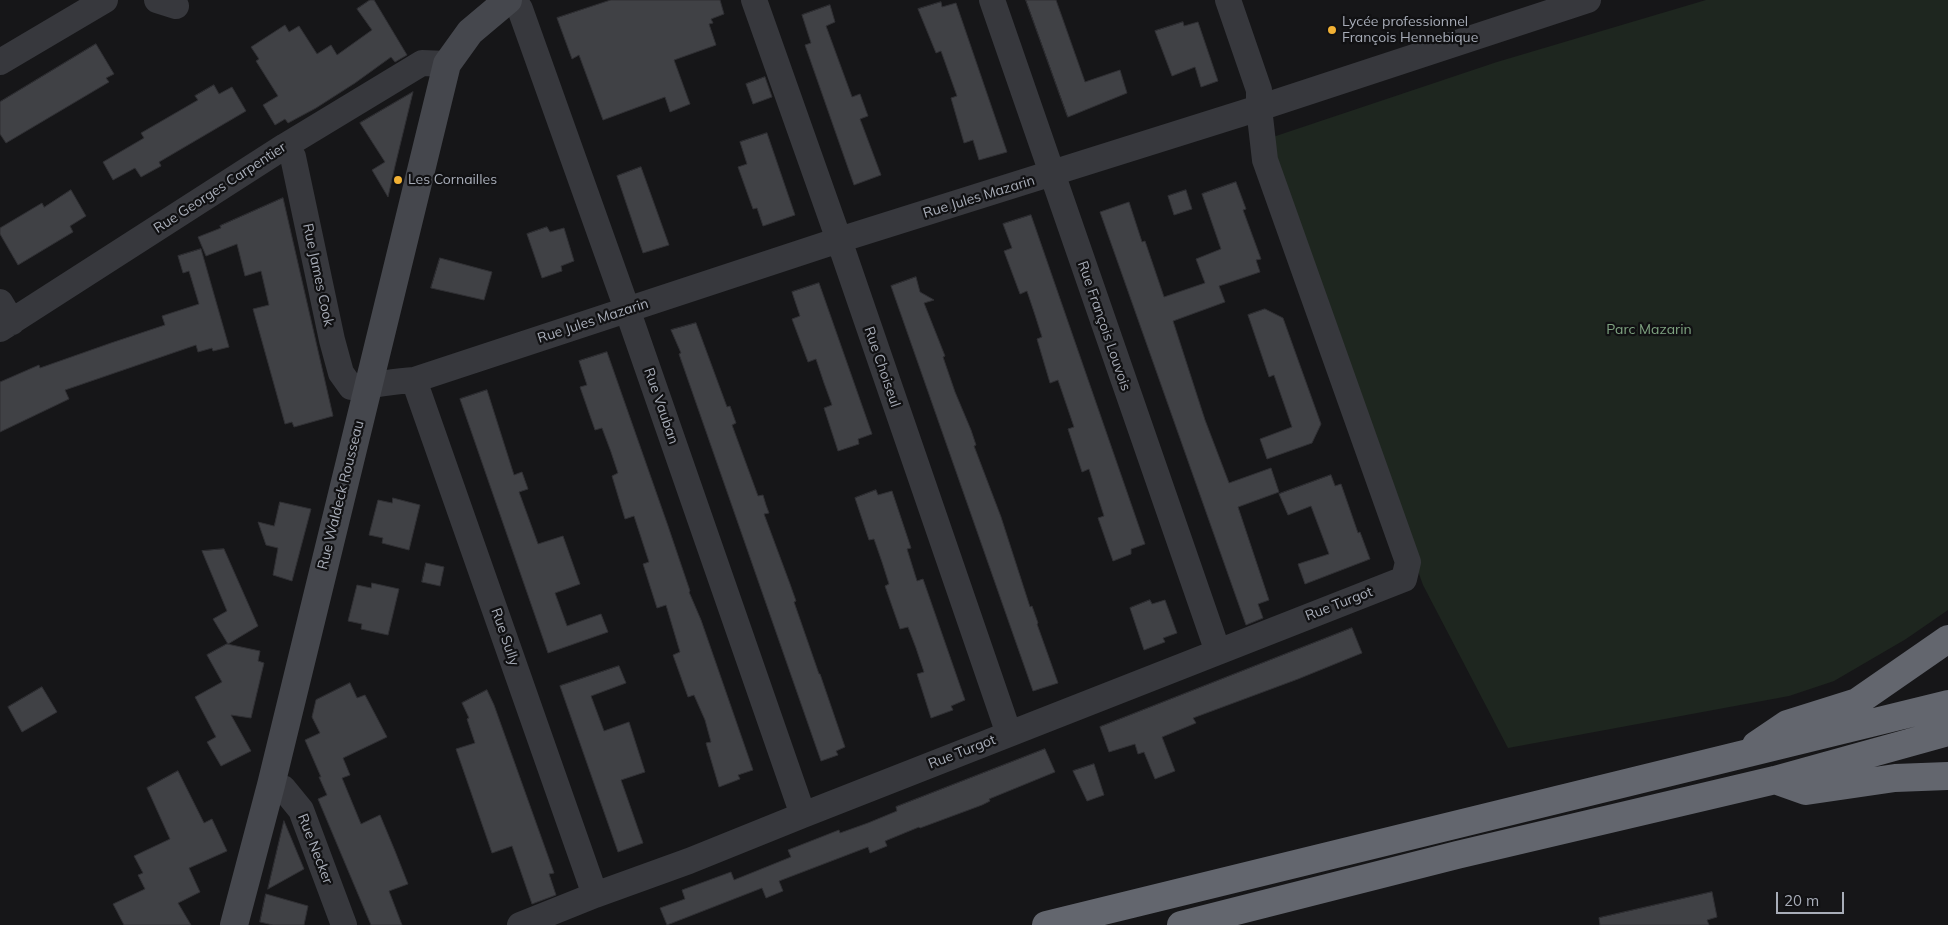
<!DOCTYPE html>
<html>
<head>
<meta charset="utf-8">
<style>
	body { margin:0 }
	#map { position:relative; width:1948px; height:925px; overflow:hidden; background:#161618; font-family:Mulish,sans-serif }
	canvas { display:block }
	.scale { position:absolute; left:1776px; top:892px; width:68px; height:22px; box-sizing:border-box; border:2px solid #a8adb8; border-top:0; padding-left:6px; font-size:15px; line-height:18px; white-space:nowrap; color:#a8adb8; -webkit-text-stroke:4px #111113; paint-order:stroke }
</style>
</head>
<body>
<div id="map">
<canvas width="1948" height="925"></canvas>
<div class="scale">20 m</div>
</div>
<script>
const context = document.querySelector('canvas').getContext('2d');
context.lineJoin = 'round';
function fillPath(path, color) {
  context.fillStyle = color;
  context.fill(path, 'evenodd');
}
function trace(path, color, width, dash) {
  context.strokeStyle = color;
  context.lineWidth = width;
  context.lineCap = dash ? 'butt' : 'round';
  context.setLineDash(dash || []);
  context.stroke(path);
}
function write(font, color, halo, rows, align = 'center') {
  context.font = font + ' Mulish,sans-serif';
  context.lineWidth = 4.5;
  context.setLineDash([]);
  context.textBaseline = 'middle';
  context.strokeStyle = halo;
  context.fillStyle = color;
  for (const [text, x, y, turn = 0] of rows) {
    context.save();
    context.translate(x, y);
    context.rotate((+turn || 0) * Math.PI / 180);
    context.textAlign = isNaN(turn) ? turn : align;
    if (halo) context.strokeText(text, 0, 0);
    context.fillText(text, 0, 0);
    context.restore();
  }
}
fillPath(new Path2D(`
	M1706,0H1948V610L1906,639L1834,681L1789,696L1508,748L1423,585L1264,140L1497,62Z`), '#1e261f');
const building = new Path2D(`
	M370,0H374L407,55L395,62L391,57L355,83L316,108L288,123L285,119L275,125L263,105L278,96L256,61L259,59L251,47L285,25L289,32L299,26L317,54L331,45L337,55L372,30L357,9Z
	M611,0H720L724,14L711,19L713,23L709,24L716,45L674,60L690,104L670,112L665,97L603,120L579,55L572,59L557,18Z
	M1026,0H1056L1085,82L1120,70L1127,93L1068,117Z
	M941,2L942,7L956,3L1007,152L979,160L973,140L964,143L951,98L957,96L941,51L936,53L918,9Z
	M830,5L835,22L826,26L852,97L860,94L868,116L860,119L881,175L854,185L805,45L811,43L802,15Z
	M1183,22L1184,26L1198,22L1218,81L1201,87L1195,67L1172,76L1155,31Z
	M96,44L114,74L106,78L109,82L6,143L0,134V102Z
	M765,77L772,97L753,104L746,84Z
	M214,85L219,94L232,87L246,111L159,162L161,166L141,177L135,168L113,180L103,162L144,138L141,133L198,100L195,96Z
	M413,92L395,166L388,197L372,170L385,162L360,123Z
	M767,133L795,215L763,226L757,208L753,209L738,167L747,164L740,142Z
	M641,167L669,245L643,253L617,176Z
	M1236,182L1246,209L1243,210L1261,259L1256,260L1260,272L1219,286L1225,302L1173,321L1205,420L1229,483L1271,468L1279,492L1238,507L1269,600L1258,604L1263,618L1246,625L1100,212L1129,202L1142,242L1145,241L1164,297L1205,283L1196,259L1221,249L1202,194Z
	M71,190L86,216L70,226L73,232L18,265L0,234V228L42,203L44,207Z
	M1186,190L1192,209L1174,215L1168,196Z
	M283,198L333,416L294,427L292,422L285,424L253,309L269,305L261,271L245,276L237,244L206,256L198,237L221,228L220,226Z
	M1031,215L1145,544L1131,549V554L1113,561L1098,518L1104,516L1089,469L1082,472L1068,429L1074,427L1058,380L1050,383L1037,339L1042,337L1035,315L1027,291L1020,294L1004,251L1012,248L1003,224Z
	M547,227L550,232L564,228L574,261L561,266L562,271L542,278L527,234Z
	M201,249L229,347L213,351L212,348L198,352L196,345L65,390L69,399L0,432V382L39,365L40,368L111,343L165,325L162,316L199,304L189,271L183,273L178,256Z
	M440,258L492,272L484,300L431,288Z
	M916,277L920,292L934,300L924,303L945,356L943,357L955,392L971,430L976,445L974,446L1001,517L1030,607L1032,606L1038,623L1037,624L1058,683L1033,691L891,286Z
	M819,283L872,434L858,439L859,444L838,451L824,408L832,405L824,383L816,359L808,362L792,319L800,316L792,292Z
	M1265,309L1283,318L1321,424L1312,443L1267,459L1260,439L1292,427L1274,375L1269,377L1248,315Z
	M696,323L727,407L730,406L736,423L732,425L758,496L763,495L766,505L769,513L764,514L790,584L796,601L794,602L819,674H820L845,747L836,751L838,755L821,761L679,354L681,353L671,330Z
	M607,352L668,526L690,591L689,592L701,620L753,770L738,775L740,779L719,787L706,743L711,742L705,720L694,695L688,697L673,655L680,652L666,605L657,608L643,564L649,562L634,516L625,519L612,476L618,473L611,452L602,428L595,430L580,387L587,385L579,361Z
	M487,390L514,475L522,472L528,489L519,492L538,544L563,536L580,584L555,593L567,626L601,614L608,632L548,653L460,399Z
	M1331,475L1335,486L1341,484L1358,533L1360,532L1370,559L1305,584L1298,564L1329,554L1311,506L1288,515L1279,494Z
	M876,490L878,495L892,491L911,548L907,549L917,581L923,579L965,700L951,706L953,710L931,718L917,674L924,672L916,648L908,627L900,629L885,586L889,584L882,562L874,539L869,540L855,498Z
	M393,498L420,505L409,550L382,543L383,538L369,535L378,500L392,503Z
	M280,502L311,509L292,581L273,575L278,548L266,545L258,522L274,526Z
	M224,549L258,626L228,644L213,619L227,611L202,551Z
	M426,563L444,567L440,586L422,582Z
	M372,583L399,589L388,635L361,629L362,624L348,621L357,585L371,588Z
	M1150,600L1152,604L1165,600L1177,633L1163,638L1165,642L1144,650L1130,608Z
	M1352,628L1362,653L1298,679L1193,718L1196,723L1162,737L1175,771L1155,779L1144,752L1138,754L1135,744L1109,752L1100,727Z
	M227,644L260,651L258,661L264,663L251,718L231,715L251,751L221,766L207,742L216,737L195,697L222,682L207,655Z
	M619,666L626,683L591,696L604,731L629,722L645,772L621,780L643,843L618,852L560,686Z
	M350,683L357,698L365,695L387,737L343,758L350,775L342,778L361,824L380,815L395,851L408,884L389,891L402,925H371L318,799L327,795L319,777H321L305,740L320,733L312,717L316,700Z
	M42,687L57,712L22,732L8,707Z
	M487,690L494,705L554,873L549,874L556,895L532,904L512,846L492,853L456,749L475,743L467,719L469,718L462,703Z
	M1045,749L1055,772L989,799L990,801L982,805L920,828L919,827L885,841L887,846L870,853L868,847L779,881L783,891L766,898L762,888L667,925L660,908L685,899L682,890L731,872L734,880L791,857L788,850L839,830L840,833L868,823L897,811L896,807Z
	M1094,764L1104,795L1087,801L1073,771Z
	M178,771L204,823L212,819L227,851L189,868L200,892L178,903L191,925H124L113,904L145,889L138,875L143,873L134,856L170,839L147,788Z
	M284,821L304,869L268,889Z
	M1712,892L1717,917L1707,920L1709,925H1600L1599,918Z
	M266,894L308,906L304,925H273L260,922Z`);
fillPath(building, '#404145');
trace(building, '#303034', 1);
trace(new Path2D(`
	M157,0L176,6
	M514,0L520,9L627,309L803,815
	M754,0L839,240L1009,734
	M992,0L1218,652
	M0,62L105,0
	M285,146L293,157L332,340L341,373L351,387C372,386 393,381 414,380L839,240L1259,108L1588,0
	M0,302L12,322
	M0,329L285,146L422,63L447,64
	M414,380L595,895
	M271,785L283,788L301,810L344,925
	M520,925L595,895L689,861L803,815L1404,579L1408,562L1265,160L1259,108V90L1228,0`), '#37383d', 26);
trace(new Path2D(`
	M234,925L271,785L447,64L470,32L508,0`), '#45474d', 28);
trace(new Path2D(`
	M1756,745L1787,724L1857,702L1948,639
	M1775,780L1806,791L1895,778L1948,776
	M1046,925L1948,704
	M1181,925L1457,855L1775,780L1948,732`), '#63666e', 28);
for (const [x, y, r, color] of [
	[1332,30,5,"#f2b134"],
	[398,180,5,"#f2b134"]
]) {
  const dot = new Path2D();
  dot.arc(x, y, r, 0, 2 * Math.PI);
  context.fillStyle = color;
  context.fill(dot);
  trace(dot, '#111113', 2);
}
write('14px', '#a8adb8', '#111113', [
	["Lycée professionnel",1342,22],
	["François Hennebique",1342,38],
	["Les Cornailles",408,180]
], 'left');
write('14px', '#a8adb8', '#111113', [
	["Rue Georges Carpentier",220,188,-33],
	["Rue Jules Mazarin",979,197,-17],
	["Rue James Cook",318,275,78],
	["Rue Jules Mazarin",593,321,-18],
	["Rue François Louvois",1104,326,71],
	["Rue Choiseul",882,367,71],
	["Rue Vauban",661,406,71],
	["Rue Waldeck Rousseau",341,495,-76],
	["Rue Turgot",1339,604,-21],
	["Rue Sully",505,637,71],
	["Rue Turgot",962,752,-21],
	["Rue Necker",315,849,69]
]);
write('14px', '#7fa381', '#111113', [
	["Parc Mazarin",1649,330]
]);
</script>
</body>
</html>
